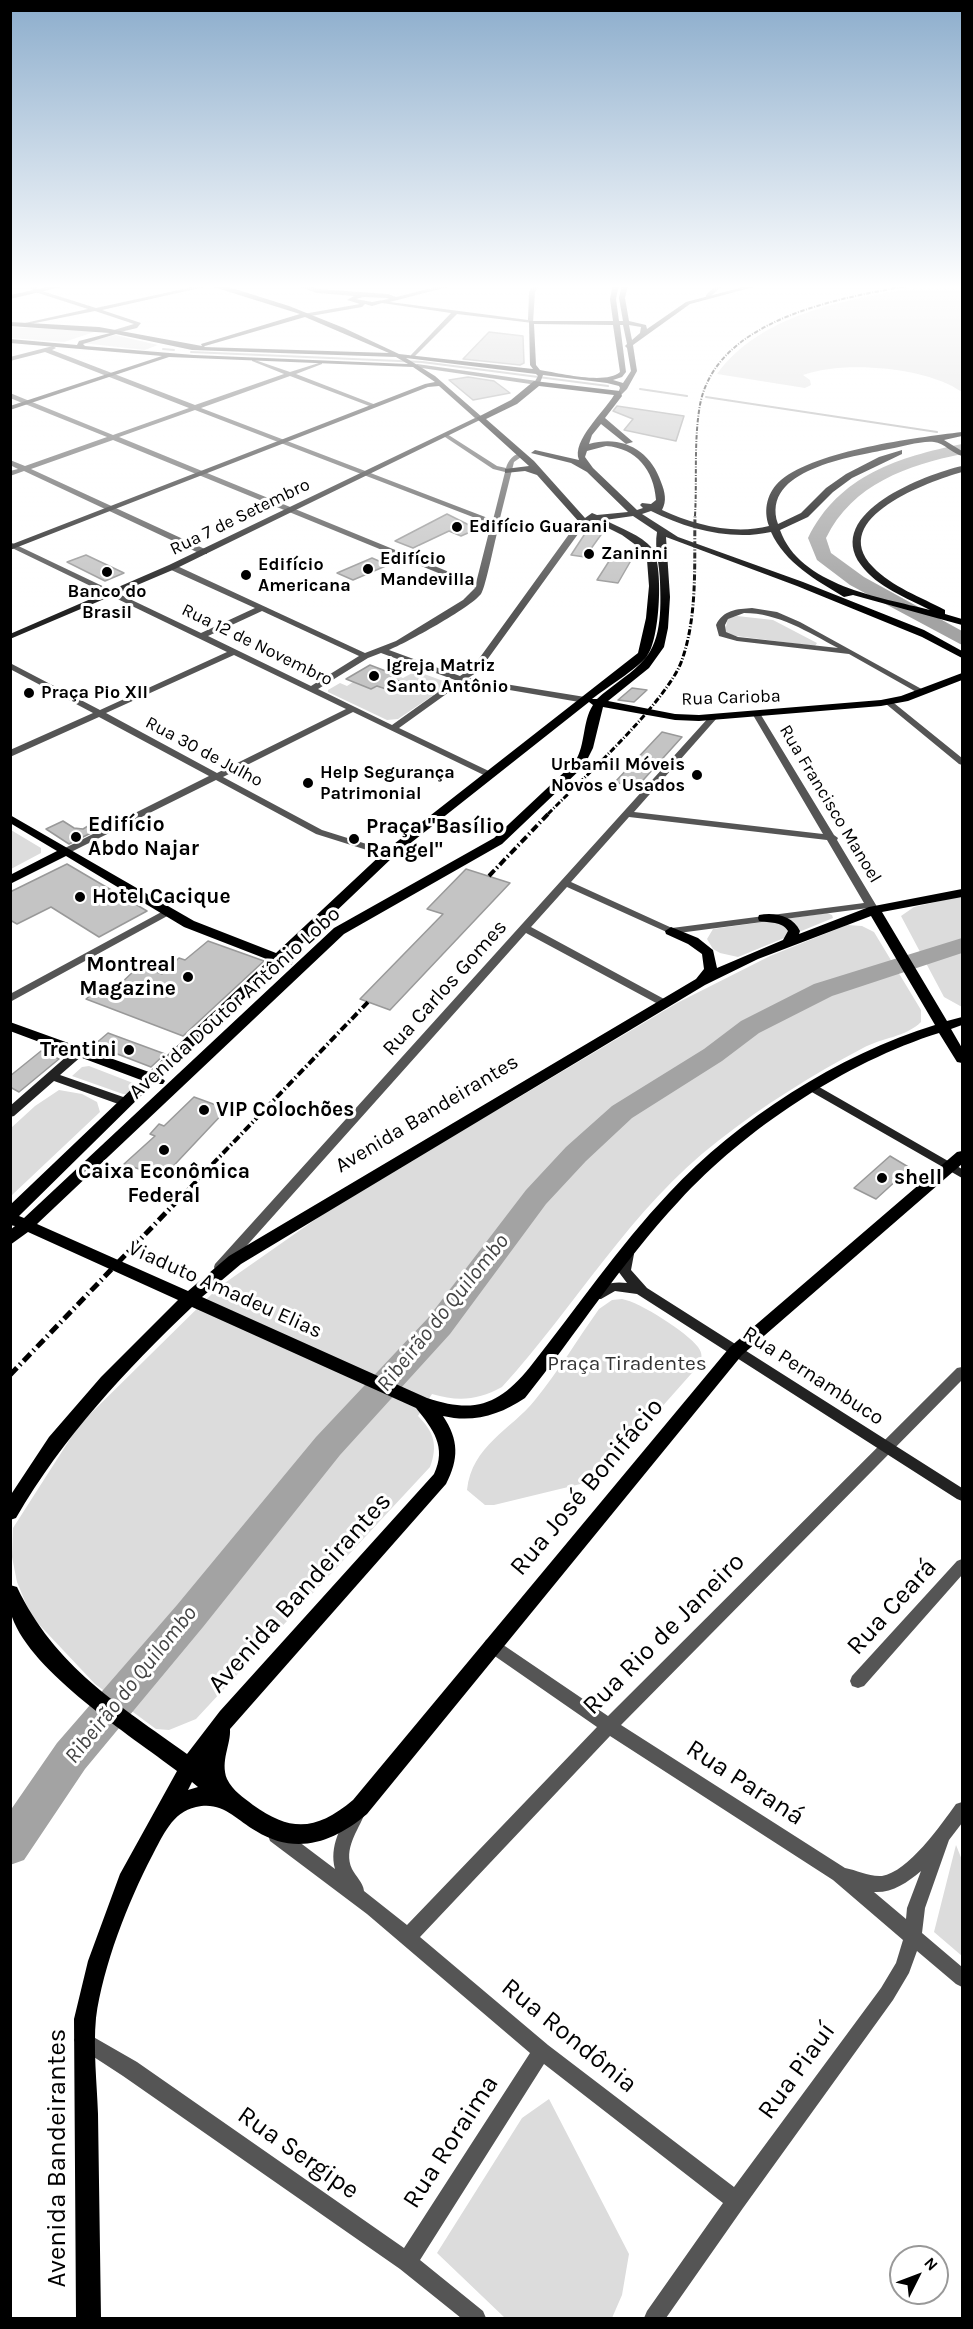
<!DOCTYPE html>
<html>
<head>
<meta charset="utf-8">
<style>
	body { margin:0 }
	#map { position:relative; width:973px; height:2329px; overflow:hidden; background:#fff; font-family:Karla,sans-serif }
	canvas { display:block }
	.frame { position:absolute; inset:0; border:12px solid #000; pointer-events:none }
	.north { position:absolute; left:889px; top:2245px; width:60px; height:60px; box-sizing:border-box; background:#fff; border:2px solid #999; border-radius:50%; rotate:48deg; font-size:16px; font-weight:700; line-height:24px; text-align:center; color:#000 }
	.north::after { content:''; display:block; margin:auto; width:21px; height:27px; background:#000; clip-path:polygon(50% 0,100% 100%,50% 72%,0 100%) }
</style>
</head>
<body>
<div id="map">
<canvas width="973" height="2329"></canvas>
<div class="frame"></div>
<div class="north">N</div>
</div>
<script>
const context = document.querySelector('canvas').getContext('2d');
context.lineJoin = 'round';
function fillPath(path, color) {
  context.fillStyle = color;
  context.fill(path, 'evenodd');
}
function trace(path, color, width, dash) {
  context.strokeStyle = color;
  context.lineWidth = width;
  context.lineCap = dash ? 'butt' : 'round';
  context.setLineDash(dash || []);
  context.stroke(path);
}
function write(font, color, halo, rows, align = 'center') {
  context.font = font + ' Karla,sans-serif';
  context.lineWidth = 6;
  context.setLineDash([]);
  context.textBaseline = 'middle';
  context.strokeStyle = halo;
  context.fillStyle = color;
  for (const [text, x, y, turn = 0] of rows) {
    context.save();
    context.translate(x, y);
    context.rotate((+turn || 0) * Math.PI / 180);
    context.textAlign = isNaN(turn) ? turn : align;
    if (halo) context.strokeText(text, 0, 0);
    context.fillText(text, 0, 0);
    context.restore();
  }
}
fillPath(new Path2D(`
	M938,284H962V392C927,367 843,360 803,375L810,380L811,385L805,388L717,374C765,308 863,297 938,284Z
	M10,327L97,331L64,342L11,338Z
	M115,335L158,345L145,350L82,343Z
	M737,616L773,620L817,643L815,646L728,635L725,631L728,618Z
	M416,671L446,682L447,686L398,719L387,720L328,692V690L340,683L347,686L353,682L371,689L398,681L391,678L396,675L403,678Z
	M11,830L41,848V853L11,869Z
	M962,896V1007L944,997L901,916L914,907Z
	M827,913L832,915L833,918L738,957L720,953L713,949L707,939L713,929Z
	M847,925L862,926L874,932L921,1010V1022C906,1037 881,1038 863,1048C812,1075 764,1105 718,1141C630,1209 576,1306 502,1387C478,1400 459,1402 432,1394L418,1416C434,1432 438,1445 430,1467L196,1719L169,1730L156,1729L95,1684L31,1616L17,1582L12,1557L13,1528L79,1425L219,1287L346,1198L426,1148L506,1105L677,1003L770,956Z
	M89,1066L133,1083L138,1087L132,1094H123L72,1076L82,1067Z
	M59,1090L82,1094L97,1102L100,1112L11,1196V1128L35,1106Z
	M622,1299C640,1302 688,1333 698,1347C703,1354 702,1358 699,1365L597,1480L494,1505H485L467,1490C472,1445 511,1430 535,1400C558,1372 577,1340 599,1309L612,1300Z
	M956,1845L962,1860V1956L934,1932Z
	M549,2099L629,2254L622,2295L612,2318H505L437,2253L522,2118Z`), '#dcdcdc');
trace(new Path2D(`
	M163,349L174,350
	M191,352L422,362L608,386
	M640,389L687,396
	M706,397L937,432`), '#a3a3a3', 2);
fillPath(new Path2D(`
	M962,444V454C908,465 852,484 826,538L831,553L864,577L962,631V645L850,585L817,560L808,538C839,475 899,457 962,444Z
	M962,938V953L832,996L759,1033L722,1061L632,1118L586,1161L546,1204L450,1334L340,1455L203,1627L85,1769L24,1860L10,1865V1811L57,1743L177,1605L316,1437L428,1318L526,1190L566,1147L612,1106L704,1049L741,1021L814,984Z`), '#a3a3a3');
const building = new Path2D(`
	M489,332L523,336L524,363L520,365L463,359Z
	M468,377L494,381L510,393L473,400L449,380Z
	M617,406L684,416L676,441L624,430L633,419L613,411Z
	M447,514L477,529L461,536L449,531L413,548L395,541Z
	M590,526L603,532L585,557L571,555Z
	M86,555L124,573L105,581L67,562Z
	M613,555L633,557L618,583L597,580Z
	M372,558L388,565L353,580L337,573Z
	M370,665L396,675L391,678L399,681L386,689L377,686L371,689L346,679Z
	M632,688L647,690L634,702L618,700Z
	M662,732L682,737L636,788L615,782Z
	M63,821L74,828L83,829L93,823L101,828L69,844L46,829Z
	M67,864L147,911L99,937L51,907L17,924L10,920V892Z
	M466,869L510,883L390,1010L360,999L443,914L427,909Z
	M208,941L264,961L183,1036L86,999L101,987L113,991L139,966L162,974L179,958L185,960Z
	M108,1033L165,1054L151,1067L94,1045Z
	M41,1051L59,1059L19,1092L10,1087V1076Z
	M194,1097L227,1109L163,1177L124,1164L155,1136L150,1134L159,1124L164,1126Z
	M890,1156L910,1168L876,1199L854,1188Z`);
fillPath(building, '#c4c4c4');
trace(building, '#999', 1.5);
fillPath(new Path2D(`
	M26,284H33L39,290L96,308L206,284L213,285L102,310L141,323L137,328L116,333L114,330L134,324L95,311L25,325V323L88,309L35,292Z
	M292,284H301L318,289L388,294L396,297L448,284H459L390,302L528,320L529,292L534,284H540L535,292L533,323L457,314L413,358L411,357V355L451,313L382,303L372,306L365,304L362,307L305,317L303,314L360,304L347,300L354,296L317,293ZM363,297L387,298L389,299L372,302L356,299Z
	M718,284H724L710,297H706V295Z
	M745,284H760L757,286Z
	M53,346L56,348L52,350L195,405L284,374L252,361V359L290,372L322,362V364L296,374L376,405V407H372L290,376L201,408L493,520L505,472L493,469L442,435L447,434L497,466L506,468C508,460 515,452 524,453V455L514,462L499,522L501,524L499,526C495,538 486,587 481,594C470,608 406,643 389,650L460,676L473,667L580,519H586V523L479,671L468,678L585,697L589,700L585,703L463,682L399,728L493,773L495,775L490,778L353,712L223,777L322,830L392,852V856H386L316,834L216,780L69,853H63V849L209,776L99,717L10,757V750L93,713L10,669V663L100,710L227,652L10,547V542L201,633L255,608L169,569V565H175L365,653L396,641L463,600L475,588L113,440L31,469L207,550V554H201L24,471L10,476V471L18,469L10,465V460L25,466L107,437L10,398V393L113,435L189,408L45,352L10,361V357ZM195,410L491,524L476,583L119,437ZM262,611L359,656L311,686L208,636ZM381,653L455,680L392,725L318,689L368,658ZM234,655L346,709L217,773L106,713Z
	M417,364L537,381L540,383L537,385L415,367L414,366Z
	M752,608L777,612L800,622L927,692L920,694L849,654L737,641L719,636L716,625C723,610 737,609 752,608ZM744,613C778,613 808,632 838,648L738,637L726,632L725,625L728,619Z
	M889,699L962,758V765L959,764L886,704V700Z
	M757,712L761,715L834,835L838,838L837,840L876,905L878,909L877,911H869L868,908L671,934L567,887L531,927L666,1000L667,1002L666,1004H658L526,933L225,1270H215L214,1267L215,1264L710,716H716L717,718L634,812L823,834L753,715ZM629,817L827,840L864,903L672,928L571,882Z
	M167,909L172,912L171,914L10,1002V994Z
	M962,1367V1380L621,1725L845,1868C857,1870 869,1877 882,1876C908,1872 941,1825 956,1804L962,1802V1823L949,1840L925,1908L922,1933L962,1967V1987L956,1984L917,1951L909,1973L893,2000L743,2208L666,2318H644L647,2311L723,2203L544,2064L420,2260L483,2311L486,2318H461L400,2269L123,2076L77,2046L74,2040L77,2034L83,2031L137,2062L404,2248L530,2053L367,1914L270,1841L268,1835L270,1829L276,1827L282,1829L335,1869C329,1846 341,1827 351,1807L357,1805L363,1807L365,1813C358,1831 343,1849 352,1869C356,1877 363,1882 364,1891L407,1925L597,1727L486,1650L483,1645L486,1640L491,1638L496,1640L608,1716L957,1368ZM610,1736L833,1880L903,1940L896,1963L881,1988L734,2187L548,2045L420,1937ZM921,1871L907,1908L906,1919L874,1892C892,1893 907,1883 921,1871Z
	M962,1559V1575L864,1686L858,1688L852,1686L850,1681L852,1676L957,1561Z`), '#555');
fillPath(new Path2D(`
	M62,284H74L10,299V295Z
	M204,284H214L235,289L289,306L344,328L399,354L533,369L530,365L529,321H613L610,299L613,284H619L616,299L619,321H623L619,298L622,284H628L625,298L629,321L646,325L647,329L686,302L755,284H765L690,304L633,345L637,371L627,389L621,395L618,393L620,388L619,386L607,383L543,375L540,383L537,385L534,383L538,376L536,374L406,358L435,376L482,417V419L175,569L10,639V634L169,565L475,418L439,386L428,387L10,550V545L425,384L435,382L413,367L169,357L10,410V406L162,356L10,343V339L77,345L79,341L110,333L10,326V322L99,327L202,346L201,344L300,314ZM305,317L389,353L204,347L205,346ZM534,324L613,325L620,372C606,385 559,373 540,370L536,365ZM620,325H623L627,344L625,346L627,348L631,371L623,383L613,380L622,377L626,372ZM629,325L641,327L640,333L632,340ZM116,334L192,350L396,357L408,364L194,355L85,346L83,344Z
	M79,1048L83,1049L85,1052L83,1055L60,1075L129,1099L131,1102L129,1105H121L54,1081L14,1116L10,1117V1106L75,1049Z
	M814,1084L962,1169V1178L810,1091L808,1088L810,1085Z
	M628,1249L632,1251L634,1254L631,1270L647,1288L962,1488V1501L957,1499L637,1294L615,1291L601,1299H591L590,1296C599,1284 613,1281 627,1283L618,1271L624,1251Z`), '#222');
fillPath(new Path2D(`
	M534,381L620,391L622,396L605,418L633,442L626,444L601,424L592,435L589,444C622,434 651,451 661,482C665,492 667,501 662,510C694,525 734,535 769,526C763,510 767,492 781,480C818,450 914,438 962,432V436L944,440L962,451V456C953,454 944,443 934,442C924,440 900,447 889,449C852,457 760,469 778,524L801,513L826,488L846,474L879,457L902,450V454L852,478L833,492L808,517L780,530C800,586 880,597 930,610C907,598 877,587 861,565C823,513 926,474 962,466V472C930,481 826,518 873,567C892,587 921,597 945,610V614L962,619V625L853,595L844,597C816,580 785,563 771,532C731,541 687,529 651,511L642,514L678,537L803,582L924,630L962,651V658L922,637L797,586L666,537L670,597L668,628L664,647L649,668L608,701L675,714L699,715L881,700L901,696L962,673V680L908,701L881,706L699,721L675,720L603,707L593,748L584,766L502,844L344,934L37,1224L188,1291L229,1256L696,979L704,969L702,954L688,944L666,934L665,931L671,927L698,938L713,950L717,968L783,940L788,931C782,921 769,923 759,921L758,918L759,915C775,912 793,916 800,931L799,934L869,907L962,889V897L882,912L947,1021L962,1017V1025L951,1029L962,1048V1063L957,1062L939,1033C846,1062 745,1129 679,1201C622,1262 577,1333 525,1398C500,1415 473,1423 443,1416C459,1440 459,1459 446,1484L230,1729C231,1745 220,1761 227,1779C233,1791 243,1797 253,1805C292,1833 317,1830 353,1800L730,1347L957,1152L962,1151V1164L742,1355L367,1814C334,1842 296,1856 256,1831C235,1819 223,1801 196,1807C172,1812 163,1836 152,1856C128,1902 103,1966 96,2018C93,2049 97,2083 98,2114C99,2182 100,2250 101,2318H76L74,2019L88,1961L120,1874L177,1771C130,1735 32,1673 12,1617C8,1608 10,1595 10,1585L17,1587C55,1667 118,1704 187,1754L220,1711L434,1474C447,1447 433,1429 416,1408L192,1307C125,1371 63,1437 16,1518L10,1520V1496L49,1437L101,1377L178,1300L28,1232L10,1245V1230L15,1226L10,1225V1205L141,1080L10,1031V1022L149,1072L269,960L184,927L66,856L10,884V875L57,851L10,823V815L194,921L276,953L385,851L638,653L646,618L649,586L647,560L644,551L622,535L594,521L580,523L537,475L525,471L505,473V469L529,466L476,418L511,400ZM539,386L614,395C605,411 571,441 579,460L535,450L531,453L571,463L587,472L628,512L597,515L592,513L585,518L534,461L486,419L517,404ZM606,446C636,448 654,470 656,500L651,504L642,503L640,505L643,508L637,510L593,468L585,457L587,451ZM633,516L657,532C654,549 660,565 660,582C661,610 662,644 640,664C627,677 611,686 597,699H592C607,687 636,670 647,656C660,640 664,564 652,548C641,535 620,528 605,520ZM589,702L593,705C582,722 586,744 575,762L494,838L334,928L24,1218L19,1216L153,1084H163L165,1081L161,1077L280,964L291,965L293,962L287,958L393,857ZM871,916L935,1025C838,1055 738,1119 669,1193C618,1247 576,1309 530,1367C499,1405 475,1414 427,1398L202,1297L241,1264L705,985L758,959ZM192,1782L198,1787L188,1790Z`), '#000');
trace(new Path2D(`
	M695,516C697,482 694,445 699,411C711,317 845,297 919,284`), '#000', 2, [4.5, 1.5, 1, 1.5]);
trace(new Path2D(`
	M548,814C581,780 668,701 682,660C698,614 694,562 695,515`), '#000', 3, [6, 2, 1, 2]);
trace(new Path2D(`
	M489,876L549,813
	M180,1198L368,1002`), '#000', 4, [8, 3, 1.5, 3]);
trace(new Path2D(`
	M10,1375L181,1197`), '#000', 5, [10, 4, 1.5, 4]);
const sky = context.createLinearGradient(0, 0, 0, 610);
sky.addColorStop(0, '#8cadcc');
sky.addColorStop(0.47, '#fff');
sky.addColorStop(1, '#ffffff00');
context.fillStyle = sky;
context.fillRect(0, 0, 973, 610);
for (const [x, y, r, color] of [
	[457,527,6,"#000"],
	[589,554,6,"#000"],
	[368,569,6,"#000"],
	[107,572,6,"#000"],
	[246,575,6,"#000"],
	[374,676,6,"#000"],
	[29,693,6,"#000"],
	[697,775,6,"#000"],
	[308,783,6,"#000"],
	[76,837,6,"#000"],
	[354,839,6,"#000"],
	[80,897,6,"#000"],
	[188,977,6,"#000"],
	[129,1050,6,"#000"],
	[204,1110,6,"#000"],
	[164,1150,6,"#000"],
	[882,1178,6,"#000"]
]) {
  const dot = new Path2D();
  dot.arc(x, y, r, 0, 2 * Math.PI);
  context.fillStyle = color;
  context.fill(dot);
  trace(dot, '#fff', 2);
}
write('18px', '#000', '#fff', [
	["Rua 7 de Setembro",240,517,-26],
	["Rua 12 de Novembro",257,645,26],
	["Rua Carioba",731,698,-2],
	["Rua 30 de Julho",204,752,28],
	["Rua Francisco Manoel",830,804,59]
]);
write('bold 18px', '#000', '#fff', [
	["Edifício Guarani",469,527],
	["Zaninni",601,554],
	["Edifício",380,559],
	["Mandevilla",380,580],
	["Edifício",258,565],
	["Americana",258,586],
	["Banco do",107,592,"center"],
	["Brasil",107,613,"center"],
	["Igreja Matriz",386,666],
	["Santo Antônio",386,687],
	["Praça Pio XII",41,693],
	["Urbamil Móveis",685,765,"right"],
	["Novos e Usados",685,786,"right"],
	["Help Segurança",320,773],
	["Patrimonial",320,794]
], 'left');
write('bold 21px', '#000', '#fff', [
	["Edifício",88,825],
	["Abdo Najar",88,849],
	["Praça \"Basílio",366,827],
	["Rangel\"",366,851],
	["Hotel Cacique",92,897],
	["Montreal",176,965,"right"],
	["Magazine",176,989,"right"],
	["Trentini",117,1050,"right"],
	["VIP Colochões",216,1110],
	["Caixa Econômica",164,1172,"center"],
	["Federal",164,1196,"center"],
	["shell",894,1178]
], 'left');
write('21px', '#000', '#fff', [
	["Rua Carlos Gomes",445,988,-48],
	["Avenida Doutor Antônio Lobo",235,1003,-42],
	["Avenida Bandeirantes",427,1114,-31],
	["Viaduto Amadeu Elias",225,1290,24],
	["Rua Pernambuco",813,1376,33]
]);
write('21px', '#333', '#fff', [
	["Praça Tiradentes",627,1364]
]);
write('italic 22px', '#444', '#fff', [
	["Ribeirão do Quilombo",443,1313,-51],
	["Ribeirão do Quilombo",131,1685,-51]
]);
write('26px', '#000', '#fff', [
	["Rua José Bonifácio",587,1487,-50],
	["Avenida Bandeirantes",300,1593,-48],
	["Rua Ceará",892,1607,-48],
	["Rua Rio de Janeiro",664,1634,-45],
	["Rua Paraná",745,1783,33],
	["Rua Rondônia",569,2036,39],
	["Rua Piauí",797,2071,-54],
	["Rua Roraima",451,2142,-57],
	["Rua Sergipe",298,2153,35],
	["Avenida Bandeirantes",58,2158,-90]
]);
</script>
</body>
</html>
